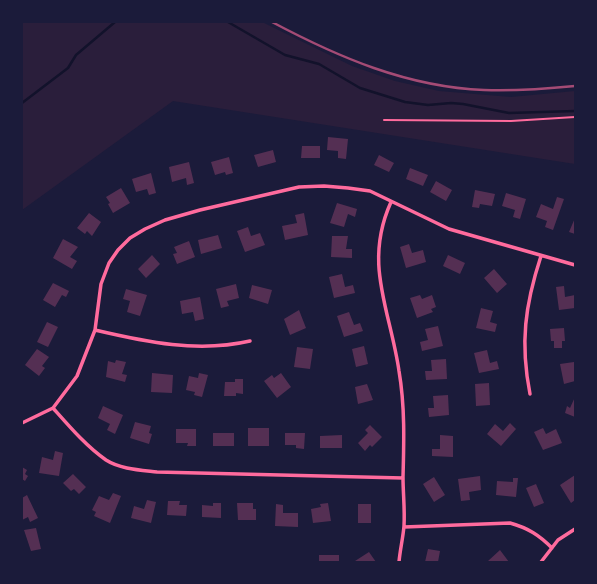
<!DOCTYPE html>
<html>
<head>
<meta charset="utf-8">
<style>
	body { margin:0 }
	#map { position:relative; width:597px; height:584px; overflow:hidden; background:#1b1b3a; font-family:Overpass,sans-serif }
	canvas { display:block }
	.frame { position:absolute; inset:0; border:23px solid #1b1b3a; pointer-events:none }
</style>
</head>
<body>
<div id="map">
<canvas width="597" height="584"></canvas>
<div class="frame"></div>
</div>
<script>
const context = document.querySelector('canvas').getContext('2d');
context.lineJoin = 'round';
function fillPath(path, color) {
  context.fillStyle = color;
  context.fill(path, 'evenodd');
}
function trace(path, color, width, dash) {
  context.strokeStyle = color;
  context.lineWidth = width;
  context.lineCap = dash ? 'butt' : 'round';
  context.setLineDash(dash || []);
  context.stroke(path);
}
fillPath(new Path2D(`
	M22,22H262L352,66L395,81L439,91L511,97L575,91V164L173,101L22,210Z`), '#2a1e3b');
trace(new Path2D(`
	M228,22L285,55L319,64L360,88L405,102L428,105L451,103L463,104L509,113L575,111
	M22,103L68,68L76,55L115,22`), '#12122b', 2.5);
fillPath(new Path2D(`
	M328,137L348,139L346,159L338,158V151L327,150Z
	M302,146H320V158H301Z
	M273,150L276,162L258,167L254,155Z
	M379,155L394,163L389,172L374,165Z
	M229,157L233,173L226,175L225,172L215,175L211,162Z
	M189,162L194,183L187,185L186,178L172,182L169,167Z
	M410,168L428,175L423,186L406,179Z
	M151,173L156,193L149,195L147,189L136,192L132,179Z
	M436,181L452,190L446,201L430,192Z
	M121,188L130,203L113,213L108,204L110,203L106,197Z
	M475,190L495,194L492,206L480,204L479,208L472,207Z
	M506,193L526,199L520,219L513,217L515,210L502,206Z
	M557,197L564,199L553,230L545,227L547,221L536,217L541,204L553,209Z
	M337,203L357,209L355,217L348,214L344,227L330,223Z
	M89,213L101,222L92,236L87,231L85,234L77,228Z
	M304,213L308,235L285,240L282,226L297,223L295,215Z
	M575,218V234L569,232Z
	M248,227L251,236L260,233L265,245L245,252L237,231Z
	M218,235L222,248L201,254L198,240Z
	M332,236H348L346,249H352V258L331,257Z
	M63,239L78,247L70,257L77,261L72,269L53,258Z
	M189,241L195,257L177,264L173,254L177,253L174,247Z
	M409,244L412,253L423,250L426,262L406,268L400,247Z
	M152,255L160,264L146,278L138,269Z
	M448,255L465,263L460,274L443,266Z
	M494,269L507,284L497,293L484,278Z
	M342,274L345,287L353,285L355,293L334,298L329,277Z
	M53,283L69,291L66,297L62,295L55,307L43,300Z
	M236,284L239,298L227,301L229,306L221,308L216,289Z
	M252,285L272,290L268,304L249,298Z
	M564,286L565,297L575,295V308L559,310L556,287Z
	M126,289L147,295L140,316L127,312L130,301L123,299Z
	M420,295L422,299L432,295L436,307L431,309L433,312L417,318L410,298Z
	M200,297L204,319L195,321L193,312L182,314L180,301Z
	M481,308L493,311L490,322L497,324L495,332L476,328Z
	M299,310L306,328L290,335L284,319Z
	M349,312L354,325L360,323L363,331L344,337L337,316Z
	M47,322L58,327L48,347L37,342Z
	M438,326L443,346L422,351L420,342L428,340L425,329Z
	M564,328L565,341H562V348H554V341H551L550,329Z
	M364,346L368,364L356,367L352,349Z
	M297,347L313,349L310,369L294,367Z
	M37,349L49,357L42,366L45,368L39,376L25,365Z
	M487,350L490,363L497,361L499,369L479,373L474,353Z
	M446,359L447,379L426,380L425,371H432L431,360Z
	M116,360L126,362L122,374L127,375L125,382L106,377L108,361L115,363Z
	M574,362L575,381L564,384L560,364Z
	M152,373L173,375L172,393L151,392Z
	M199,373L208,375L202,397L194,395L195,392L186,390L189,376L198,378Z
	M281,373L291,387L277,398L264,381L272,375L274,378Z
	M235,379H243V394L236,393V396H224L225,382H235Z
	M489,383L490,405L476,406L475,384Z
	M367,384L373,400L358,404L355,387Z
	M448,395L449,415L429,417L428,408H434L433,396Z
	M575,397V417L565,413L567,406L570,408Z
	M103,406L123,415L115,434L107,430L110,424L98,418Z
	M135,422L151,426L149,433L152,434L149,444L130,438Z
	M510,423L516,429L501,446L487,434L495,424L503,431Z
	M370,425L382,437L372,447L370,445L365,451L358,443L368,433L365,430Z
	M248,428H269V446H248Z
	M543,428L546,434L556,429L562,443L543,450L534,432Z
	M176,429H196V446H187L188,443H176Z
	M213,433H234V446H213Z
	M285,433H305L304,449L296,448V445H285Z
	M342,435V448H320V436Z
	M440,435L453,436V457L432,456V449H440Z
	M55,451L63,453L59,476L39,473L42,457L53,460Z
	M22,467L27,470L25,474L28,476L25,481L22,479Z
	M73,474L86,487L79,494L74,489L71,491L63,483Z
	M575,475V500L571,503L560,485Z
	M480,476L481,490L469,492L470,500L461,501L458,479Z
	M434,477L445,495L434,502L423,484Z
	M513,478H518L516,497L496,495L497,481L513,482Z
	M536,484L544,503L534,507L526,488Z
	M113,493L121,496L110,523L94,516L96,512L92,510L99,496L109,500Z
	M27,495L38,518L30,522L28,517L22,520V498Z
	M147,500L156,502L151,523L131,518L134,506L144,509Z
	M168,501H180L179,505H187L186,516L167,515Z
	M213,503H221V518L202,517V505L213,506Z
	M237,503H253V509H256V520H238Z
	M328,503L331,521L313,523L311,509L321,507L320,504Z
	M276,504L283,505V513H298V527L275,526Z
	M358,504H371V523H358Z
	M36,528L41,549L31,551L24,530Z
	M428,549L440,551L438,562H425Z
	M500,550L509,562H488V561Z
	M369,552L376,562H356L355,561Z
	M319,555H339V562H319Z`), '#542f53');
trace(new Path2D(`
	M384,120L511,121L575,117`), '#ff6b9d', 2);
trace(new Path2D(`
	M391,202C363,264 390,309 399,371C405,406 404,442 403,477C403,493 405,510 404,526C403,538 400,550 399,562
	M95,330C146,342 198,353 250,341
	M530,394C520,343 525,305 541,256
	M53,408C69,426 86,446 106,460C120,469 140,470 157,472L403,478
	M22,423L53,408L77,376L95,330L101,284L109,263L118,250L130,238L145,229L165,220L200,210L299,187L324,186L348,188L370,191L449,229L575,265
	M404,527L510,523C528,528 539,535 552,548
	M541,562L558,540L575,529`), '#ff6b9d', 3.5);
trace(new Path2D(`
	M272,22C338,57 407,87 484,90C515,91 545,89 575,86`), '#a44b75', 2.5);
</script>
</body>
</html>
